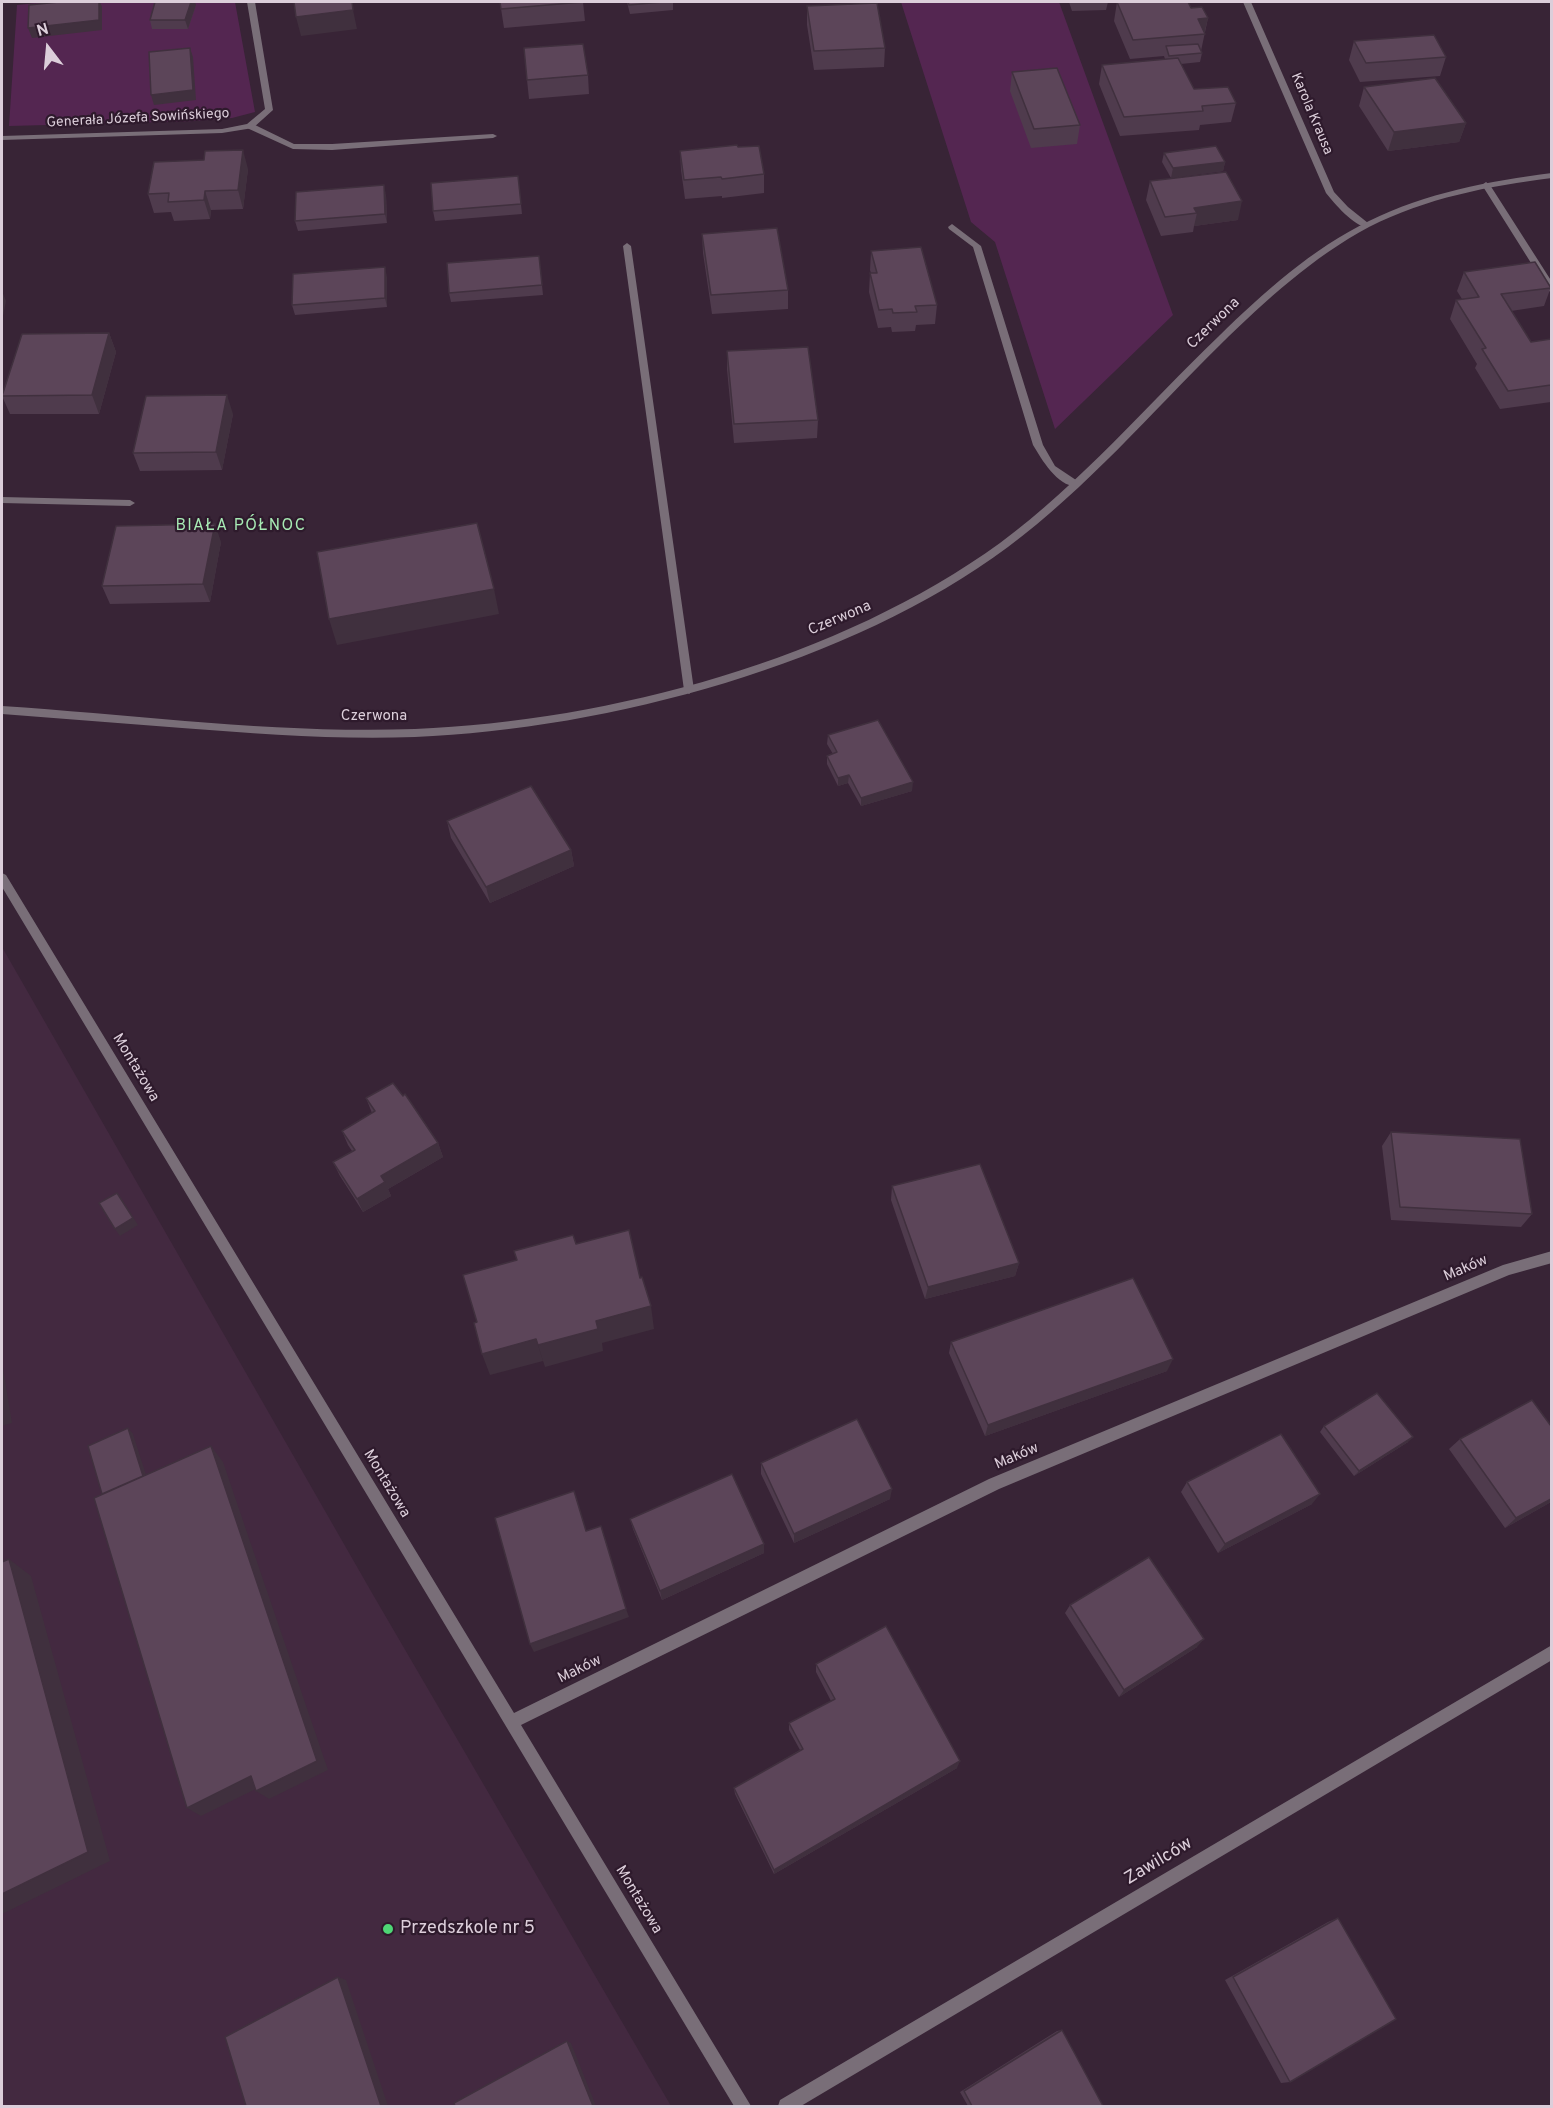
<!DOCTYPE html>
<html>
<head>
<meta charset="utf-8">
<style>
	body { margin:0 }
	#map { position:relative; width:1553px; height:2108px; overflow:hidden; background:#382436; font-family:Overpass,sans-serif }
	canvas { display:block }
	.frame { position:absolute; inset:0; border:3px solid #dcceda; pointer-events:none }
	.north { position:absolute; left:18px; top:18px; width:60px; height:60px; -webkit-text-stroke:4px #2e1a2c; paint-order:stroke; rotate:344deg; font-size:16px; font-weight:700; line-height:24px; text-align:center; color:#dcceda }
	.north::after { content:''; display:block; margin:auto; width:21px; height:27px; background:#dcceda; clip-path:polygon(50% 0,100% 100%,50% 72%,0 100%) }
</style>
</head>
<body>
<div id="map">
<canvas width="1553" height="2108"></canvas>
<div class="frame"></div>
<div class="north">N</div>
</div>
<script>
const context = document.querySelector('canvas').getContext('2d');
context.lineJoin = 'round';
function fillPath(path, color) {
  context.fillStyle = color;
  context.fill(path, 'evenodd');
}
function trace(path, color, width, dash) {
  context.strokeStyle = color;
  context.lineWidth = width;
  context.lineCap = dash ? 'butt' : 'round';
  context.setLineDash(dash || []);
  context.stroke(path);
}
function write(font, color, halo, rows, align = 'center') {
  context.font = font + ' Overpass,sans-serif';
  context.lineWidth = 4.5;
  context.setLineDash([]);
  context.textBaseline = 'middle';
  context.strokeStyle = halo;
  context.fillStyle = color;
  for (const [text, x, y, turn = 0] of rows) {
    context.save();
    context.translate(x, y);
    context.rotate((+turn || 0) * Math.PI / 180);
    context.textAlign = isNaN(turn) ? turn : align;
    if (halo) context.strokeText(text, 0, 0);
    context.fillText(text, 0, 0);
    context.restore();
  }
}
fillPath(new Path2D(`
	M2,947L372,1593L671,2106H2Z`), '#432940');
fillPath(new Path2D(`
	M49,2H235L255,112L232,118L195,121L9,126L17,5Z
	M901,2H1059L1173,315L1055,429L995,242L971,222Z`), '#542651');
fillPath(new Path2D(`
	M247,124H253L294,144H332L493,134L497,136L493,138L332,150L293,149L247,128Z
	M1486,182L1490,185L1552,282V293L1548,290L1482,185Z
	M952,224L981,246L1043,445L1055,466L1079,482V486C1059,489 1042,460 1033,445L973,247L949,229L948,227Z
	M627,243L631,246L694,690L689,694L684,690L623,246Z
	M2,497L130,500L135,503L130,506L2,503Z`), '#796e78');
fillPath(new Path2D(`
	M247,2H255L273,110L253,128L222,133L2,140V136L222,129L247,124L265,109Z
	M1243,2H1251L1334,192L1348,207L1368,223V227C1355,228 1334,203 1326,193Z
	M2,873L6,875L514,1713L989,1479L1503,1265L1552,1251V1263L1509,1275L999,1489L521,1725L751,2106H734L2,887Z
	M1552,1645V1660L801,2106H778L780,2100Z`), '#796e78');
fillPath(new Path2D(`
	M1552,173V178C1489,186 1426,198 1369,227C1313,257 1266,300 1220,345C1151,413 1087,488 1008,547C851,664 609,729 415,737C338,740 260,734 182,728C122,723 62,719 2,714V706C139,715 278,734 415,729C611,721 840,659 1000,543C1081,483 1147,405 1219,336C1264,292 1312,249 1369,221C1426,193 1489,181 1552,173Z`), '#796e78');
fillPath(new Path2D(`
	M500,2H583L585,21L504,28Z
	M627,2H673V10L630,14Z
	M1069,2H1108L1106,10L1072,11Z
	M1117,2L1191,8L1208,18L1201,51L1202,53L1200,62L1181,64L1194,89L1236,103L1231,122L1200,125L1199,130L1120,136L1099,84L1102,65L1165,59L1164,56L1130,59L1114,21Z
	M196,5L188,29H152L150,20Z
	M807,6L885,48L884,67L814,70L807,25Z
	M1354,41L1446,57L1440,76L1360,82L1349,60Z
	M1012,72L1080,125L1077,144L1031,148L1010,91Z
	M588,75L589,94L529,99L527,80Z
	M1364,87L1466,123L1459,142L1388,151L1359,106Z
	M738,147L764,174V193L722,198V196L685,199L681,170L680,151Z
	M1164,153L1225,162L1223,171L1171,178L1162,162Z
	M248,169L243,209L211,210L210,219L174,221L171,212L154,213L148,194Z
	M518,176L522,214L435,221L433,211Z
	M1150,181L1238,220L1194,226L1193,232L1161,236L1146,200Z
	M386,195L387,223L298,231L295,221Z
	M702,234L788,290V309L712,314L703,253Z
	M871,251L937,305L935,324L916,325L915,331L892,332L891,327L878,328L869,292L870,273H871L870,270Z
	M539,256L543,295L451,302L449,293Z
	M1464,272L1551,287L1544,306L1511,311L1531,342L1551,339V402L1500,409L1475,368L1477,364L1450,319L1456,300L1462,299L1457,291Z
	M387,277V307L295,315L292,305Z
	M109,333L116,352L99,414H10L2,396Z
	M727,351L818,420L817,438L734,443L727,369Z
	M233,414L222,470L140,471L133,453Z
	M221,542L210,602L110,604L102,586Z
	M828,735L912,791L861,806L848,783L838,786L827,764V756L833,754L827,744Z
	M447,821L571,850L574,866L490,903L451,838Z
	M366,1098L438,1143L443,1157L388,1189L391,1196L363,1212L340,1176L333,1162L352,1151L348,1145L342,1131L372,1113Z
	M1391,1132L1532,1214L1521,1227L1391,1220L1382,1146Z
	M892,1186L1019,1263L1015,1276L925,1299L891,1200Z
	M951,1342L1167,1371L985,1436L949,1353Z
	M1324,1426L1408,1442L1354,1476L1320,1432Z
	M1460,1439L1551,1502L1505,1528L1449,1449Z
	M761,1463L890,1499L794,1543L761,1474Z
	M1187,1482L1312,1504L1218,1553L1181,1492Z
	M630,1519L764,1553L662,1600L633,1529Z
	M1070,1605L1197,1647L1119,1697L1065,1613Z
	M816,1664L957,1768L774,1874L735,1794L734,1788L800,1750L789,1730V1723L831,1701L816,1672Z
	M1338,1918L1290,2082L1281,2083L1225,1980L1328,1922Z
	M1062,2030L1103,2106H968L960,2092L1057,2031Z`), '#4f3b4d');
fillPath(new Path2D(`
	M99,2H100L102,7V30L32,38L28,28Z
	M191,2H195L196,5L188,29L185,20Z
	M353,10L357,29L301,36L296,17Z
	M1208,18L1204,34L1198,19Z
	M190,48L193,57L196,100L154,105L151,95Z
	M1466,123L1459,142L1388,151L1394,132Z
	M243,150L248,169L243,209L238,190Z
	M1225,162L1223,171L1171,178L1173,168Z
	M384,185L386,195L387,223L385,214Z
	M205,191L211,210L210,219L204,200Z
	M1242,201L1238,220L1194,226L1197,213L1194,208Z
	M385,267L387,277V307L385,298Z
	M2,291L6,301L2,321Z
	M109,333L116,352L99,414L92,395Z
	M227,395L233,414L222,470L216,452Z
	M215,524L221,542L210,602L203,584Z
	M494,589L499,614L337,645L329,619Z
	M849,775L848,783L838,786V778Z
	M913,782L912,791L861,806V798Z
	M571,850L574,866L490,903L486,887Z
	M438,1143L443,1157L388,1189L391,1196L363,1212L357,1199L381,1176Z
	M122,1200L138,1225L120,1236L115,1229Z
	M1019,1263L1015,1276L925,1299L928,1287Z
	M651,1306L654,1329L602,1343L603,1351L545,1367L538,1345L596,1321Z
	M536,1339L543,1361L490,1375L482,1354Z
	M1173,1359L1167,1371L985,1436L988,1425Z
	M2,1362L12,1423L2,1426Z
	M128,1428L133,1434L152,1494L147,1488Z
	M1413,1437L1408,1442L1354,1476L1359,1471Z
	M211,1446L223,1462L328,1770L269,1799L256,1791Z
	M892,1489L890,1499L794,1543V1534Z
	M1320,1494L1312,1504L1218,1553L1225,1544Z
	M1551,1499V1502L1505,1528L1516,1518Z
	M764,1544V1553L662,1600L660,1591Z
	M9,1559L31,1576L110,1861L2,1914Z
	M626,1609L629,1617L534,1652L530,1644Z
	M1204,1639L1197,1647L1119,1697L1124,1690Z
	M960,1761L957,1768L774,1874V1870Z
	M251,1776L264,1785L201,1816L187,1808Z
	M338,1977L346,1980L388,2106H381Z
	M567,2041L571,2043L596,2106H593Z`), '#40303e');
const building = new Path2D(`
	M59,2H99V20L28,28L29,5Z
	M155,2H191L185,20H150Z
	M294,2H352L353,10L296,17Z
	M500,2H583L501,9Z
	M628,2H662L629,5Z
	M1117,2H1188L1191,8L1202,7L1208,18L1198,19L1205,34L1133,40Z
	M877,3L885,48L814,51L807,6Z
	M1434,35L1446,57L1366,63L1354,41Z
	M583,44L588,75L527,80L524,48Z
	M1198,44L1202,53L1169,56L1166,46Z
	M190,48L193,90L151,95L149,52Z
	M1178,58L1194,89L1228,87L1236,103L1202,106L1203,111L1124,117L1102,65Z
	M1057,68L1080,125L1034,129L1012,72Z
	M1435,78L1466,123L1394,132L1364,87Z
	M737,145L738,147L759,146L764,174L722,179L721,177L684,180L680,151Z
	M1216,146L1225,162L1173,168L1164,153Z
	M243,150L238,190L205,191L204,200L168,202L169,193L148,194L154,162L204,160L205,151Z
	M1226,172L1242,201L1194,208L1197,213L1165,217L1150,181Z
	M518,176L521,204L433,211L431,183Z
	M384,185L385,214L295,221L296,192Z
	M777,228L788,290L711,295L702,234Z
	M921,247L937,305L915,306L917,312L893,313L892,309L879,310L870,273H877L871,251Z
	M539,256L542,285L449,293L447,263Z
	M1535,262L1551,288L1501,294L1531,342L1551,339V385L1508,391L1482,349L1486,348L1456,300L1479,297L1464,272Z
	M385,267V298L292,305L293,274Z
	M109,333L92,395L2,396L22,334Z
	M808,347L818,420L734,424L727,351Z
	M227,395L216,452L133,453L146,396Z
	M477,523L494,589L329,619L317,552Z
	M215,524L203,584L102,586L116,526Z
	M878,720L913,782L861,798L849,775L838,778L827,756L837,752L828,735Z
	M531,786L571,850L486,887L447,821Z
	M393,1083L403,1096L405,1094L438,1143L381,1176L385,1182L357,1199L333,1162L355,1150L342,1131L375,1111L366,1098Z
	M1391,1132L1520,1139L1532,1214L1400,1207Z
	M980,1164L1019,1263L928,1287L892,1186Z
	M117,1193L133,1218L115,1229L99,1203Z
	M629,1230L640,1278L642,1277L651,1306L596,1321L598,1329L538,1345L536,1339L482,1354L474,1323L477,1322L463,1275L517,1260L514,1251L573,1235L576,1244Z
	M1133,1278L1173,1359L988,1425L951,1342Z
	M1377,1393L1413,1437L1359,1471L1324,1426Z
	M1532,1400L1551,1426V1499L1516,1518L1460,1439Z
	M857,1419L892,1489L794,1534L761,1463Z
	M128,1428L143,1476L102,1494L88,1446Z
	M1281,1434L1320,1494L1225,1544L1187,1482Z
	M211,1446L317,1761L256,1791L251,1776L187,1808L94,1498Z
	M732,1474L764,1544L660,1591L630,1519Z
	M574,1491L586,1531L601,1526L626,1609L530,1644L495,1518Z
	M1149,1557L1204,1639L1124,1690L1070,1605Z
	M9,1559L88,1852L2,1894V1562Z
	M886,1626L960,1761L774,1870L734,1788L803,1749L789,1723L835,1699L816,1664Z
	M1338,1918L1396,2019L1290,2082L1233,1977Z
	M338,1977L381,2106H246L225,2037Z
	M1062,2030L1103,2106H972L964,2091Z
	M567,2041L593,2106H455L454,2103Z`);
fillPath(building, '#5c4559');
trace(building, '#40303e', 1.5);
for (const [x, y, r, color] of [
	[388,1929,6,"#4ed675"]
]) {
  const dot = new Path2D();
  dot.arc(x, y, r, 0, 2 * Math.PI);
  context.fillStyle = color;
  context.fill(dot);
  trace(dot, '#2e1a2c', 2);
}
write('14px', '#dcceda', '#2e1a2c', [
	["Karola Krausa",1311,114,67],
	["Generała Józefa Sowińskiego",138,119,-3]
]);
write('15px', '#dcceda', '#2e1a2c', [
	["Czerwona",1214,324,-44],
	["Czerwona",840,619,-23],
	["Czerwona",374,717],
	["Montażowa",135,1068,59],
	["Maków",1466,1269,-23],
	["Maków",1017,1457,-23],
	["Montażowa",386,1484,59],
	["Maków",580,1670,-26],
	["Montażowa",638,1900,59]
]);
context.letterSpacing = '1.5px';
write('16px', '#a7eab4', '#2e1a2c', [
	["BIAŁA PÓŁNOC",241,527]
]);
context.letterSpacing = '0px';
write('18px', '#dcceda', '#2e1a2c', [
	["Zawilców",1159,1862,-31]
]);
write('18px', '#dcceda', '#2e1a2c', [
	["Przedszkole nr 5",400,1929]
], 'left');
</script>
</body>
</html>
